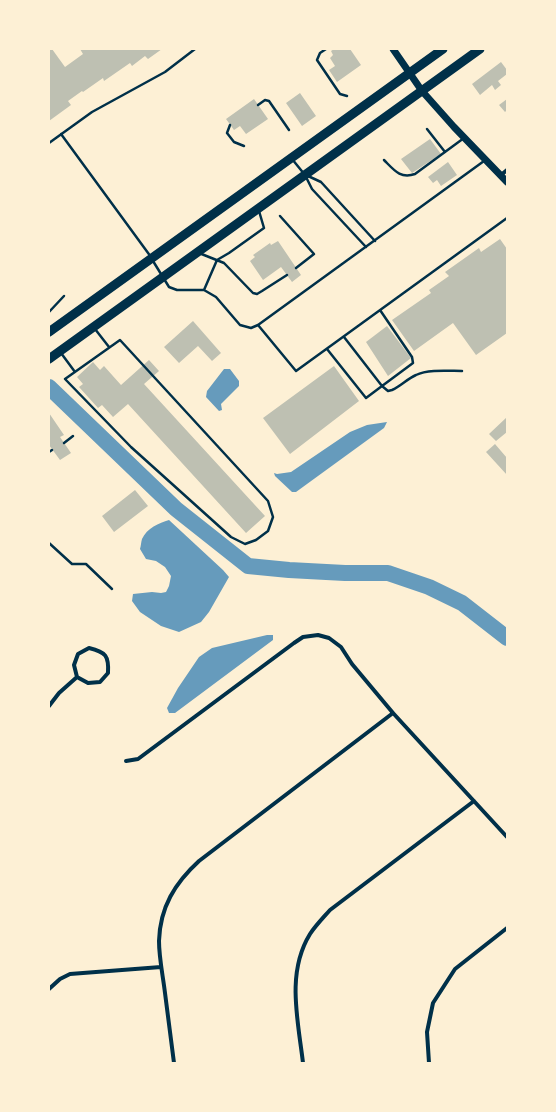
<!DOCTYPE html>
<html>
<head>
<meta charset="utf-8">
<style>
	body { margin:0 }
	#map { position:relative; width:556px; height:1112px; overflow:hidden; background:#fdf0d5; font-family:"Varela Round",sans-serif }
	canvas { display:block }
	.frame { position:absolute; inset:0; border:50px solid #fdf0d5; pointer-events:none }
</style>
</head>
<body>
<div id="map">
<canvas width="556" height="1112"></canvas>
<div class="frame"></div>
</div>
<script>
const context = document.querySelector('canvas').getContext('2d');
context.lineJoin = 'round';
function fillPath(path, color) {
  context.fillStyle = color;
  context.fill(path, 'evenodd');
}
function trace(path, color, width, dash) {
  context.strokeStyle = color;
  context.lineWidth = width;
  context.lineCap = dash ? 'butt' : 'round';
  context.setLineDash(dash || []);
  context.stroke(path);
}
fillPath(new Path2D(`
	M224,369H230L239,381V386L221,404L222,410L219,411L206,397L207,391Z
	M387,422L384,428L296,492H292L275,476L274,473L277,474L291,472L350,432L367,425Z
	M169,520L223,570L229,577L209,612L201,622L179,632L161,626L140,612L132,601L133,594L152,592L161,593L166,592L169,586L171,576L165,567L156,561L146,559L140,549C141,546 141,542 142,539C147,528 159,523 169,520Z
	M267,635H273V640L175,713H169L167,708L178,688L199,657L212,648Z`), '#669bbc');
trace(new Path2D(`
	M49,387L176,509L248,566L289,570L345,573H388L429,587L462,603L507,638`), '#669bbc', 16);
fillPath(new Path2D(`
	M49,49H52L65,67L83,54L80,49H162L148,59L145,56L132,66L130,63L104,81L103,78L83,92L82,91L68,101L71,105L49,121Z
	M334,49H350L361,65L337,82L329,70L335,66L330,58L333,55L331,51Z
	M501,62L507,70V74L498,81L501,85L495,90L492,85L480,95L472,84Z
	M300,93L316,116L302,126L286,103Z
	M254,99L268,119L246,134L240,126L234,130L226,119Z
	M507,99V110L505,112L499,105Z
	M430,139L441,154L412,173L401,159Z
	M448,162L457,175L441,186L437,180L433,183L428,177Z
	M500,239L507,249V333L476,355L453,323L414,351L392,320L431,293L429,290L449,276L445,272L479,248L481,252Z
	M278,241L301,275L292,282L281,267L263,280L250,261L255,257L253,255L270,243L271,245Z
	M193,321L221,353L212,361L198,346L179,363L164,347Z
	M387,326L411,358L388,376L366,342Z
	M149,360L159,371L144,384L265,516L246,533L128,404L113,417L102,405L98,408L79,387L83,384L77,377L93,362L100,370L104,366L121,385Z
	M334,366L359,401L290,454L263,418Z
	M49,413L64,435L60,437L71,453L60,460L49,445Z
	M507,417V432L496,441L489,434Z
	M495,444L507,458V475L486,452Z
	M135,490L148,506L114,532L102,516Z`), '#bec0b2');
trace(new Path2D(`
	M326,49L320,53L317,60L340,94L347,96
	M258,105L265,100L269,101L289,130
	M230,125L227,133L234,142L244,146
	M427,129L445,152
	M61,134L151,257
	M49,143L92,112L165,72L195,49
	M292,159L305,175L312,189L366,247
	M384,160C394,170 400,179 415,174L464,138
	M308,176L321,182L375,241
	M280,216L314,254L296,268
	M199,253L224,263L253,293L257,294L262,291L287,275
	M153,261L169,287L177,290H204L216,297L240,325L251,328L258,325L484,161
	M204,290L217,260L229,253L264,228L259,211
	M49,312L64,296
	M258,325L296,371L507,218
	M95,329L109,347
	M344,337L382,386L413,363L412,357L380,310
	M120,340L268,501L273,517L268,531L256,540L245,544L231,537L131,447L65,379Z
	M327,349L366,398L382,386L388,391L392,390C401,386 407,379 416,375C428,369 449,371 462,371
	M61,353L75,372
	M64,443L73,436
	M49,452L52,450
	M49,543L72,564H86L112,589`), '#003049', 2.5);
trace(new Path2D(`
	M501,175L507,170
	M89,648C106,652 109,656 108,673L100,682L88,683L77,677L74,665L78,654Z
	M49,706L59,693L77,677
	M126,761L138,759L294,643L303,637L318,635L329,638L341,647L352,664L393,713L507,837
	M49,989L60,979L70,974L161,967
	M174,1063C171,1040 168,1016 165,993C163,976 159,958 159,941C160,907 175,883 199,861L393,713
	M303,1063C298,1020 286,973 310,934C316,925 323,918 330,910L474,801
	M429,1063L427,1032L433,1003L455,969L507,928`), '#003049', 4);
trace(new Path2D(`
	M393,49L422,91L454,127L507,182`), '#003049', 7);
trace(new Path2D(`
	M49,332L443,49
	M49,359L480,49`), '#003049', 9);
</script>
</body>
</html>
